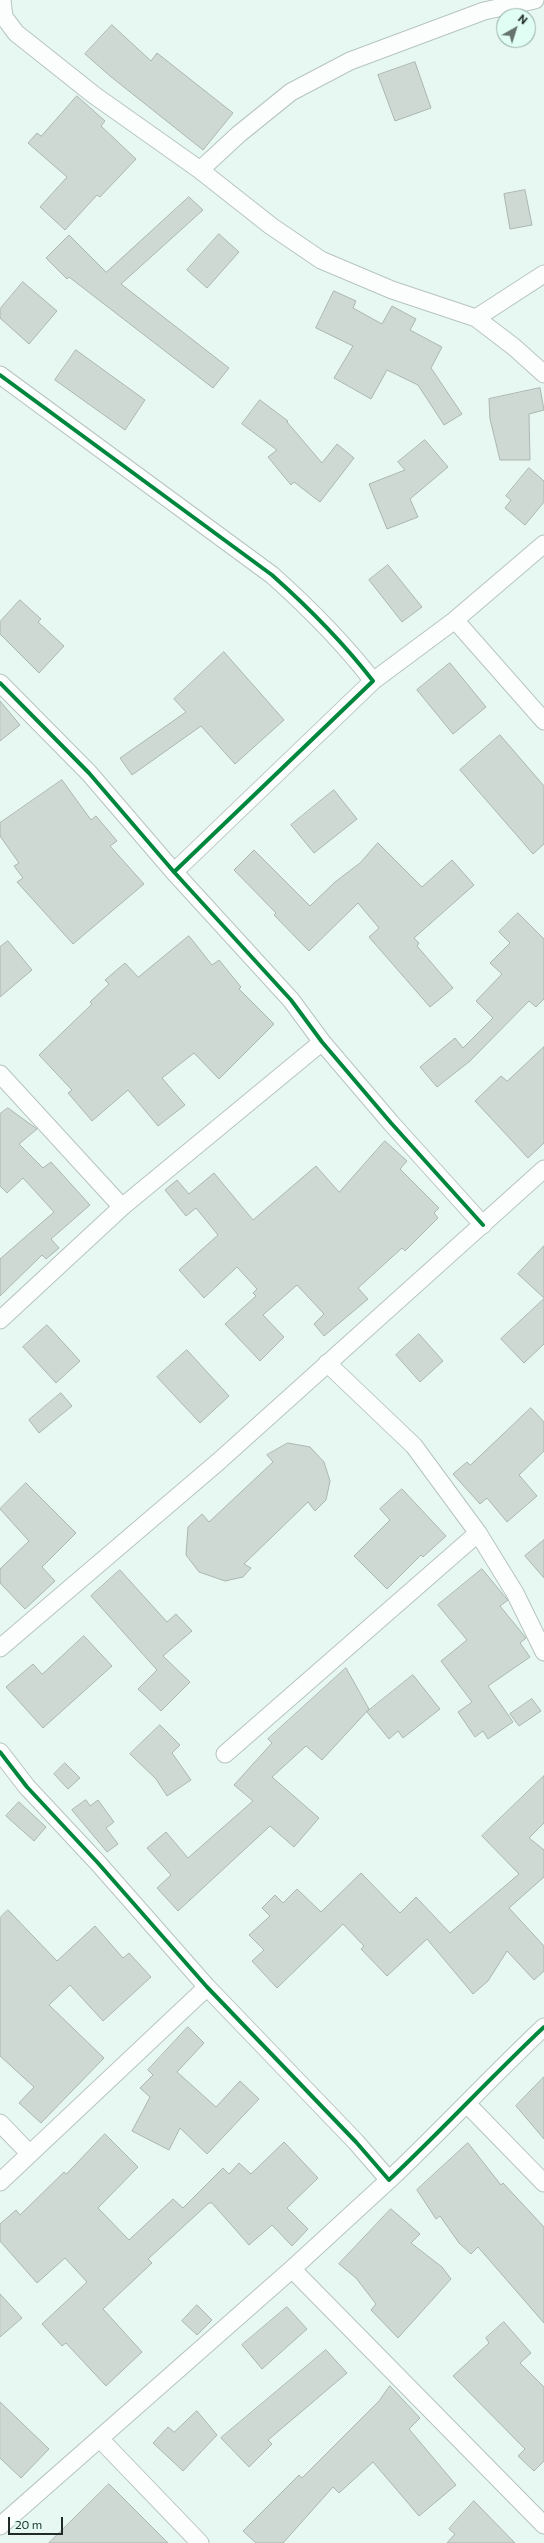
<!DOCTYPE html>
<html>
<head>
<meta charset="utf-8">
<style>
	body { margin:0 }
	#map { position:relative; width:544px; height:2543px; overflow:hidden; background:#e7f7f2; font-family:Commissioner,sans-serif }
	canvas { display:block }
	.north { position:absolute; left:496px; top:8px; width:40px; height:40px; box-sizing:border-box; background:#e0fef4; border:1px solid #93aaa2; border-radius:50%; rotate:39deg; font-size:11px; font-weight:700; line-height:16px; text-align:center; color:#1f2b27 }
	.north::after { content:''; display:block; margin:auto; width:14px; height:18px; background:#65726e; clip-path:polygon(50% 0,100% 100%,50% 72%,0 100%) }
	.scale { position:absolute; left:8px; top:2517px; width:55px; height:18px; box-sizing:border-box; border:2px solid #1f2b27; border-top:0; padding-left:5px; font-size:12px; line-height:14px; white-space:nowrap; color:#1f2b27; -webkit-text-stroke:3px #e0fef4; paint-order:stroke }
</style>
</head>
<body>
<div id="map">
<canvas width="544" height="2543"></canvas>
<div class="north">N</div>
<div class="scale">20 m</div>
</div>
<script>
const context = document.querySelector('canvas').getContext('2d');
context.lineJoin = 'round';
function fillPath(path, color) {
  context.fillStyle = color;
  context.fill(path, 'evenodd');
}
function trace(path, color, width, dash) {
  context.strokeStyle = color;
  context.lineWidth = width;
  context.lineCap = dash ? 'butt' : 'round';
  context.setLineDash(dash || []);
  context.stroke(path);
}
const building = new Path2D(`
	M112,25L151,61L157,53L233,113L203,150L110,76L85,54Z
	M415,62L431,108L395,121L378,75Z
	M77,96L105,121L101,126L136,159L100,197L97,195L65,230L40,207L67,177L28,143L37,133L41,136Z
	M525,190L532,225L510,229L504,194Z
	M189,197L203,210L121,284L229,368L213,388L69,277L67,279L46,258L69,235L106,272Z
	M219,234L239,252L207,288L187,270Z
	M23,282L57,311L29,344L0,318V309Z
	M334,291L356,301L353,308L382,324L392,306L416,319L410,330L442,347L431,368L462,414L444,425L418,385L387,370L371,399L334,378L353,346L316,328Z
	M76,350L145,400L125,430L55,380Z
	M540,388L544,410L529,414L530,460H500L490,419L489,399Z
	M260,400L288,421L287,422L322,463L337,444L354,458L320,502L294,482L291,485L268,457L277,450L242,424Z
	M425,440L448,467L410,499L418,517L387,529L369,484L405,470L398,462Z
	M529,468L544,481V502L525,525L505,508L511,500L506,496Z
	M388,565L422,607L402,622L369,580Z
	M20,600L41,619L38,622L64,646L39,673L0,634V622Z
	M224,652L284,720L235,764L201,726L132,775L120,758L186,712L174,699Z
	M450,663L486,707L453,734L417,690Z
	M0,701L20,725L0,741Z
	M500,735L544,786V844L533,854L460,770Z
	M62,780L91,820L96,816L117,841L110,846L144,884L73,944L17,882L23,878L14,866L19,863L0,836V823Z
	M334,790L357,819L314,853L291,825Z
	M378,843L422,887L452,860L474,885L414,938L419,943L417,946L453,988L430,1007L369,937L379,928L358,903L309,951L274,915L276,913L234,870L254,850L310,906L335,882L360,863Z
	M518,913L544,939V999L536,1007L529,1001L470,1061L437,1087L420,1067L455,1038L463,1048L493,1018L476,1001L502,974L490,963L510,943L499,932Z
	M189,936L212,965L219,960L241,987L239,989L274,1024L219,1079L194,1053L162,1078L185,1105L158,1126L128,1090L92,1121L68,1093L72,1090L39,1055L92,1004L90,1002L109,984L105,980L125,963L138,977Z
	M8,941L32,970L0,997V947Z
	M544,1047V1143L528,1158L475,1101L501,1076L507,1081Z
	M8,1108L37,1129L19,1144L43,1168L51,1162L90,1205L51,1239L59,1248L46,1259L42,1255L0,1296V1259L54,1212L23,1178L7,1193L0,1186V1114Z
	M385,1141L407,1161L400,1169L439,1208L434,1213L438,1218L405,1251L402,1248L358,1288L368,1299L324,1336L314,1324L324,1314L297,1285L263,1315L284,1337L260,1361L225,1324L256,1296L253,1293L257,1289L237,1267L204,1298L179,1270L218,1235L196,1208L186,1216L165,1190L177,1180L189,1194L214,1173L253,1220L316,1166L339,1192Z
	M544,1246V1298L518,1274Z
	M544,1299V1344L524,1363L501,1339Z
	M47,1325L80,1361L56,1383L23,1347Z
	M419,1334L443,1361L420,1382L396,1355Z
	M187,1350L229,1396L200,1423L157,1377Z
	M61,1393L72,1406L39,1433L29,1420Z
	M531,1408L544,1422V1451L519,1475L537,1496L507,1522L487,1498L480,1504L453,1474L467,1462L470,1465Z
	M288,1443L310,1447L324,1462L330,1481L326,1500L315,1511L308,1502L244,1564L251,1568L243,1577L225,1581L199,1572L186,1555L188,1527L202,1514L209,1522L273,1462L267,1455Z
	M26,1483L76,1533L42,1567L55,1581L25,1609L0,1583V1569L29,1541L0,1509Z
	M402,1489L446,1536L423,1557L421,1555L387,1589L354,1556L390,1520L380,1509Z
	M544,1540V1578L525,1556Z
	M482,1569L506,1598L508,1600L500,1606L526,1638L520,1643L530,1657L488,1686L513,1722L488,1739L483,1731L475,1737L458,1712L472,1702L441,1661L467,1640L438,1605Z
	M120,1570L167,1622L176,1614L192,1631L163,1656L190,1682L161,1711L138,1689L157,1670L91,1596Z
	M84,1636L112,1666L43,1728L6,1687L33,1664L42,1674Z
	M346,1668L369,1709L322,1760L306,1746L272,1777L319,1818L294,1847L270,1826L178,1911L157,1888L171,1875L147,1848L166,1832L188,1858L253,1801L234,1785L272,1743L268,1739Z
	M413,1675L440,1709L403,1738L398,1731L389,1739L367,1712Z
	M532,1699L541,1711L519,1726L510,1714Z
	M160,1725L180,1745L172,1753L191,1780L167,1796L156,1779L130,1754Z
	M65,1763L80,1778L68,1789L54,1774Z
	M544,1776V1823L529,1838L544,1850V1877L509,1908L544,1946V1971L534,1980L507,1951L488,1981L473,1994L427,1939L387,1976L361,1949L364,1946L343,1924L277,1988L252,1961L264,1950L249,1935L270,1916L262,1908L275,1895L283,1903L297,1889L321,1912L361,1873L400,1913L416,1897L450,1933L519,1874L482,1836Z
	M86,1800L90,1806L98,1800L114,1822L106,1828L118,1844L107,1852L72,1810Z
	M19,1802L46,1827L34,1841L6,1816Z
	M8,1910L57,1961L95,1926L123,1958L129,1953L151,1977L103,2021L70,1985L49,2005L104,2058L41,2123L19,2103L34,2087L0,2056V1918Z
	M188,2027L204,2043L177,2072L216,2107L240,2081L259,2099L207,2154L180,2128L169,2150L132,2131L150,2097L140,2088L153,2075L148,2070Z
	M544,2077V2139L516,2106Z
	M105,2134L138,2167L98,2208L129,2240L173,2199L183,2208L223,2168L229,2174L239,2163L251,2174L284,2142L318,2178L287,2208L308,2229L292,2246L272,2225L249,2245L212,2203H209L148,2259L152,2263L103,2309L142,2352L106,2386L66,2343L62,2346L42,2324L87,2282L65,2258L37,2283L0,2241V2224L16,2210L20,2215L64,2172L66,2174Z
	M468,2143L501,2185L503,2183L544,2227V2323L478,2247L471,2254L459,2243L440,2216L436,2219L417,2190Z
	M391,2209L420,2234L411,2243L442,2267L451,2279L398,2338L371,2310L376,2304L356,2278L339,2264Z
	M0,2294L22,2318L0,2337Z
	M197,2305L212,2320L197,2335L182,2321Z
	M287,2307L307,2329L262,2369L242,2345Z
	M504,2322L531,2353L520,2363L544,2387V2461L534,2471L518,2456L525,2449L453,2376L489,2343L486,2338Z
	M326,2350L347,2373L268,2440L272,2444L249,2467L221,2438Z
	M390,2386L420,2418L409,2429L456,2485L419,2516L373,2462L339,2493L333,2487L283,2543H256L243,2531L299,2475L302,2478L379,2401Z
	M0,2402L49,2449L21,2478L0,2458Z
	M197,2411L217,2435L183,2471L153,2443L168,2427L174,2432Z
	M109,2484L168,2543H49Z
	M474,2501L515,2543H447L455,2534L449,2529Z`);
fillPath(building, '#cdd9d2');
trace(building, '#abb6b0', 1);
const minor = new Path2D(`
	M2,0L4,17L16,33L94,95L200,170L271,226L321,260L392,290L476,318
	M200,170L239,134L291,92L350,61L484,11L535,0
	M544,274L476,318L514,347L544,374
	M0,375L272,575C309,608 342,641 373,681L174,872
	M455,620L544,721
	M373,681L455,620L544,544
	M0,683L89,773L174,872L291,1000L322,1042L391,1123L483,1225
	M0,1074L122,1207
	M0,1320L122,1207L322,1042
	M327,1363L414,1446L478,1533L515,1593L544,1652
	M0,1648L218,1462L544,1169
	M0,1752L27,1787L98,1863L207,1987L356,2142L389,2180C442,2130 491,2077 544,2027
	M225,1754L478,1533
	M468,2105L544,2183
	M0,2123L30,2154
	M0,2182L207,1987
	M292,2269L544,2525
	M100,2439L200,2543
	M0,2526L292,2269L389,2180`);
trace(minor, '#b7c4c0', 19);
trace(minor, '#fbfefd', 17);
trace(new Path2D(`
	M0,375L272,575C309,608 342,641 373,681L174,872
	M0,683L89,773L174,872L291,1000L322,1042L391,1123L483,1225
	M0,1752L27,1787L98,1863L207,1987L356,2142L389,2180C442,2130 491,2077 544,2027`), '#00873e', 4);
</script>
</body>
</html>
